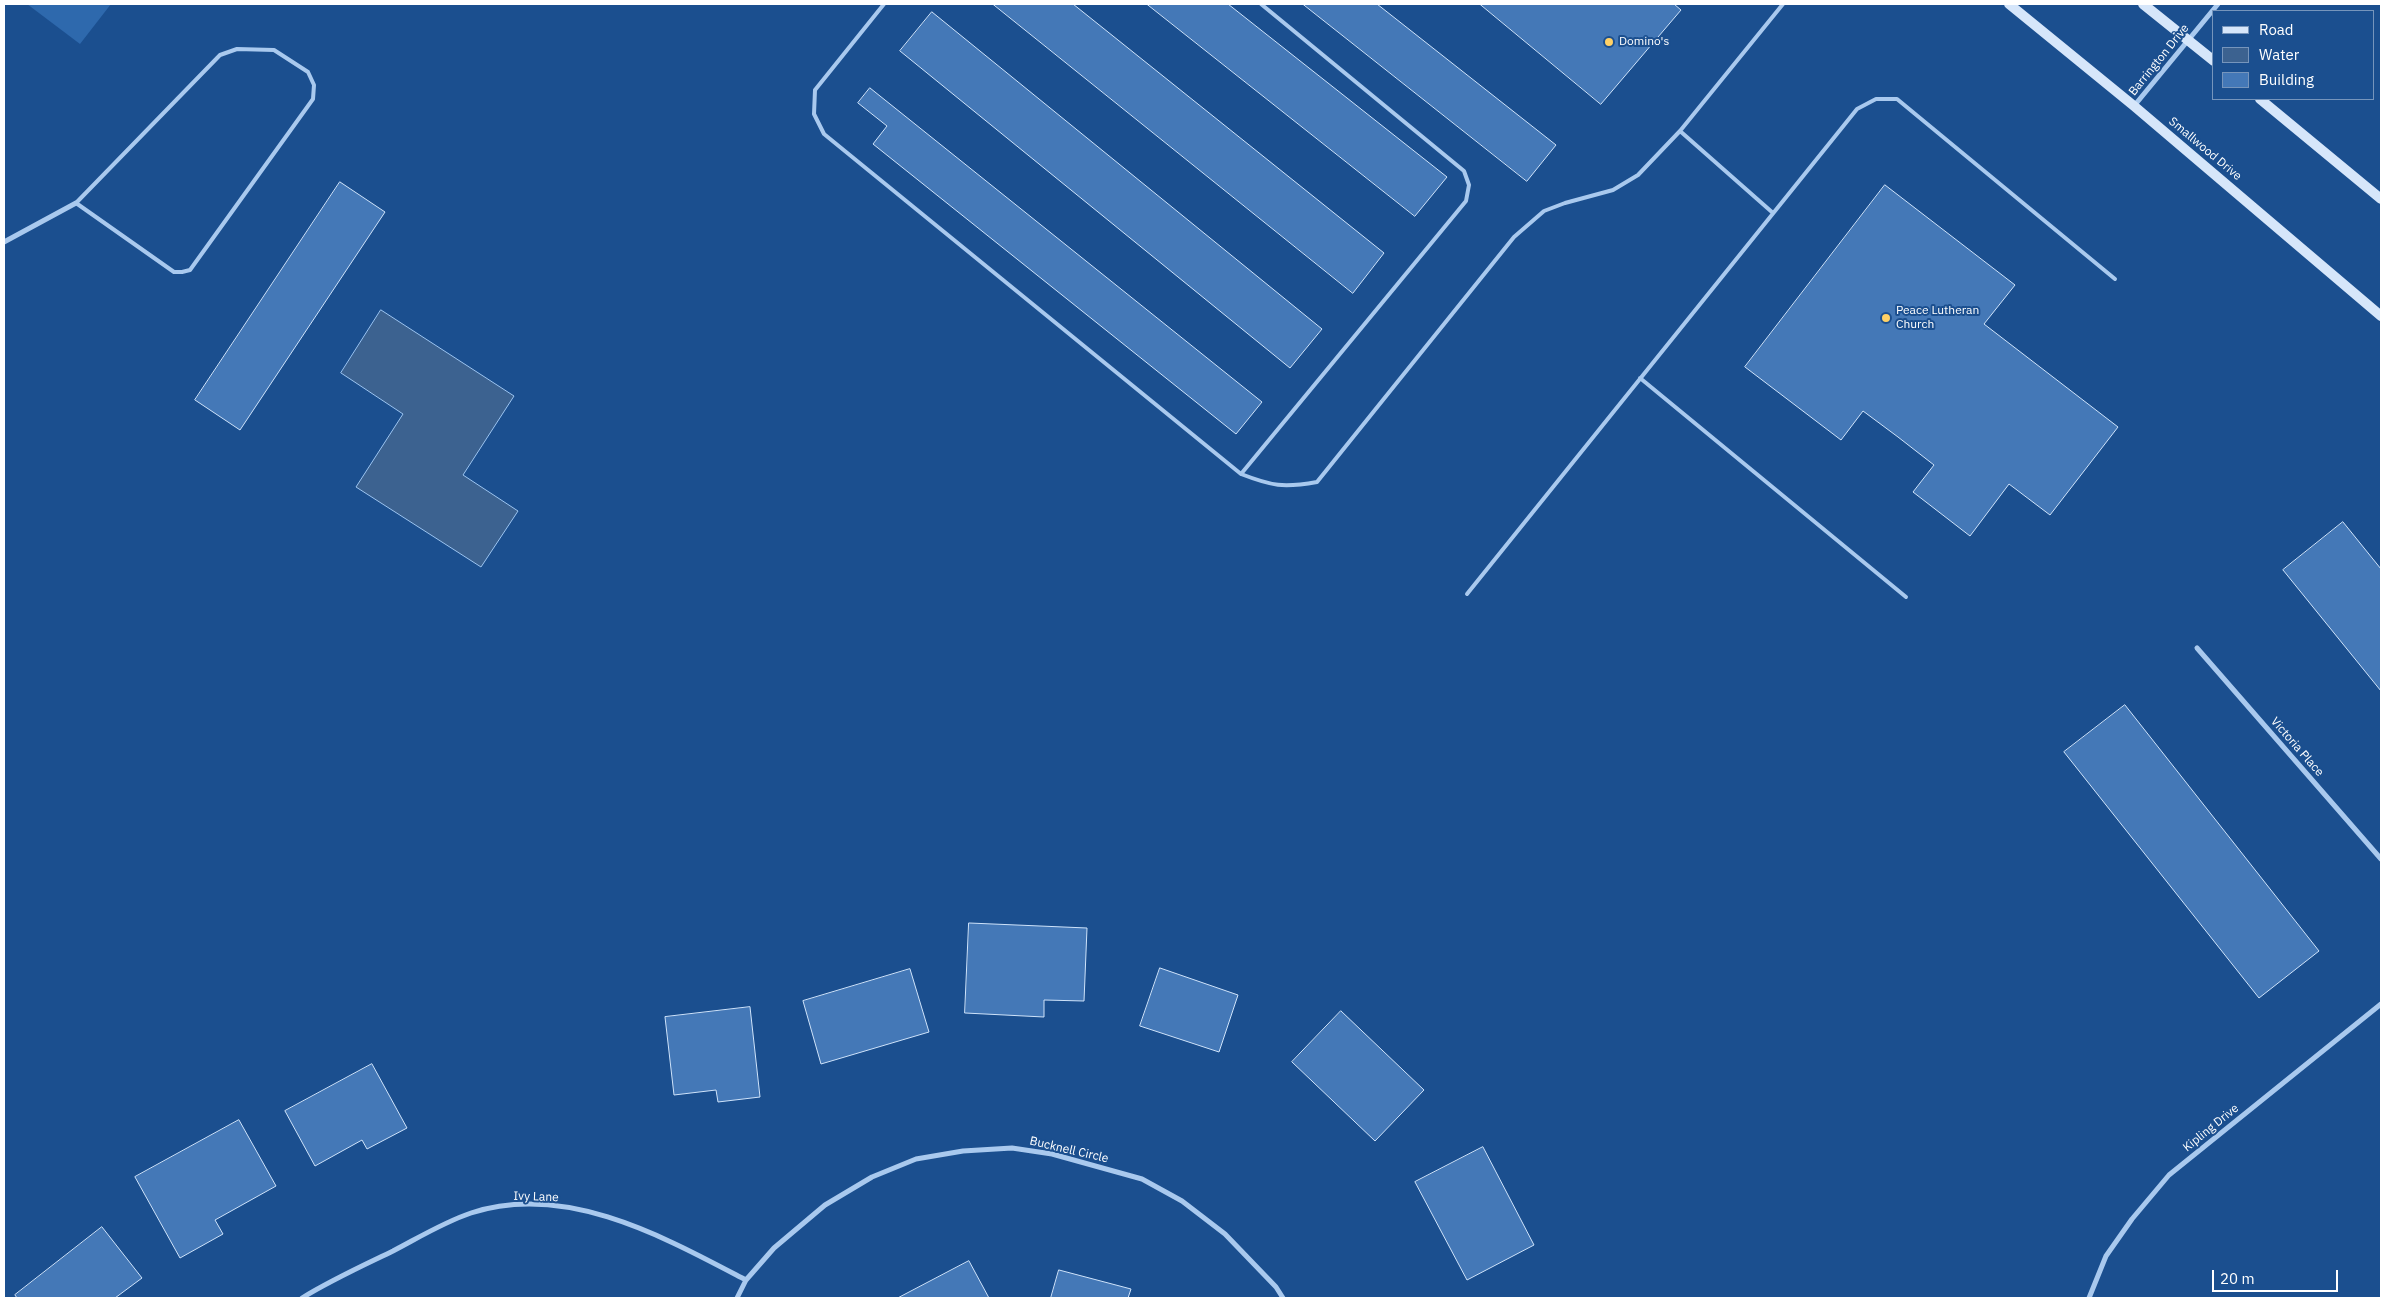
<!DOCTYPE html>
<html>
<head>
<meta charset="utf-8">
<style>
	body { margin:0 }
	#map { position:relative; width:2385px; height:1302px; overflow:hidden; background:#1b4f8f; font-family:"IBM Plex Sans",sans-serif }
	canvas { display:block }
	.frame { position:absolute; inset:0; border:5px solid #fff; pointer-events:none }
	.legend { position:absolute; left:2212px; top:10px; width:162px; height:90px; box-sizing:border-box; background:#1b4f8f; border:1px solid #7695bc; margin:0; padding:6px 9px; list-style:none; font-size:15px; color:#fff }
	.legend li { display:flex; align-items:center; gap:10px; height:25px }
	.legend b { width:25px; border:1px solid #7695bc }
	.scale { position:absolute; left:2212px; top:1270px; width:126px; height:22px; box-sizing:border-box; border:2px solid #fff; border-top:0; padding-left:6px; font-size:15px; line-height:18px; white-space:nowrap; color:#fff; -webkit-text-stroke:4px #1b4f8f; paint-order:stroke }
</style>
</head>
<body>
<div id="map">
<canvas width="2385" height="1302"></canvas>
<div class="frame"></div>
<ul class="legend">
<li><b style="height:6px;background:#d6e6fa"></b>Road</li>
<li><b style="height:14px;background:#3c6290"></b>Water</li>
<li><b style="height:14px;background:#4478b7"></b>Building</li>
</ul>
<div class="scale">20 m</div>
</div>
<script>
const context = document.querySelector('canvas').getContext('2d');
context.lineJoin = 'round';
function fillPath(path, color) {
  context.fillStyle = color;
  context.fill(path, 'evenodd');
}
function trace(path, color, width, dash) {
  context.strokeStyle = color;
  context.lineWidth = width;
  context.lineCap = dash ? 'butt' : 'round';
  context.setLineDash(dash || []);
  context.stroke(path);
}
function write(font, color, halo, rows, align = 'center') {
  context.font = font + ' "IBM Plex Sans",sans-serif';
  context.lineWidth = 4;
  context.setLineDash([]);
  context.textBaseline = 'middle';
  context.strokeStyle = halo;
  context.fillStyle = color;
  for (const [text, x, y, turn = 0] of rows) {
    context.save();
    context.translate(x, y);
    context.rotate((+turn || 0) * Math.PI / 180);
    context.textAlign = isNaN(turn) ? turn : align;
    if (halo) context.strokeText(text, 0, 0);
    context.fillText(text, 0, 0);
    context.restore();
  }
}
fillPath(new Path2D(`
	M27,4H111L80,44Z`), '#2e69ad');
const water = new Path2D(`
	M381,310L514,396L463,475L518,511L481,567L356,487L403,414L341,373Z`);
fillPath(water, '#3c6290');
trace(water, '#9cc4f0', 1);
const building = new Path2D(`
	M993,4H1073L1384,253L1353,293Z
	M1147,4H1228L1447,177L1415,216Z
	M1303,4H1377L1556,145L1527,181Z
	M1480,4H1674L1681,10L1601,104Z
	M932,12L1322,329L1290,368L900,51Z
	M870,88L1262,402L1236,434L873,144L887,126L858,103Z
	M340,182L385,212L240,430L195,400Z
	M1885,185L2015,285L1984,324L2118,427L2050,515L2009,484L1970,536L1913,492L1934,465L1898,437L1863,411L1841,440L1745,367Z
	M2343,522L2381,569V691L2283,570Z
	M2125,705L2319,951L2259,998L2064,752Z
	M969,923L1087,928L1084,1001L1044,1000V1017L965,1013Z
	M1160,968L1238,995L1219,1052L1140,1026Z
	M910,969L929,1032L821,1064L803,1001Z
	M750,1007L760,1097L718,1102L716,1090L674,1095L665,1017Z
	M1341,1011L1424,1090L1375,1141L1292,1062Z
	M372,1064L407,1128L367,1149L362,1140L315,1166L285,1111Z
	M239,1120L276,1186L215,1220L223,1234L180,1258L135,1177Z
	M1483,1147L1534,1245L1467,1280L1415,1182Z
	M102,1227L142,1278L115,1298H17L15,1295Z
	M969,1261L989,1298H898Z
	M1059,1270L1131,1289L1128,1298H1051Z`);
fillPath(building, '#4478b7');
trace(building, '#cfe3fa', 1);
trace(new Path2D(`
	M884,4L815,90L814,114L824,134L1241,474L1466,201L1469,185L1464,171L1261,4
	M237,49L274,50L308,72L314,85L313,99L190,270L182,272H174L76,203L220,55Z
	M1680,131L1773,213
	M1640,378L1906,597
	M1241,474C1272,486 1283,488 1317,482L1514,237L1544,211L1565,203L1613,190L1638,175L1680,131L1783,4
	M1467,594L1857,109L1876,99H1897L2115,279`), '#a9c9ee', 4);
trace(new Path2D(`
	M2134,106L2218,4
	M4,242L76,203
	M2197,648L2381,859
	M302,1298C331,1280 362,1266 393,1251C418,1238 444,1222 471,1213C566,1182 664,1237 746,1280
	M737,1298L746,1280L774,1248L825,1205L872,1177L916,1159L963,1151L1012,1148L1052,1154L1142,1179L1182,1201L1225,1234L1276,1287L1283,1298
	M2089,1298L2106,1256L2132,1219L2169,1175L2381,1004`), '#a9c9ee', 5);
trace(new Path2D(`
	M2009,4L2134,106L2381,316
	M2143,4L2214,61
	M2260,99L2381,199`), '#d6e6fa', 10);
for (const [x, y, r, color] of [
	[1609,42,5,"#ffd166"],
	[1886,318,5,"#ffd166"]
]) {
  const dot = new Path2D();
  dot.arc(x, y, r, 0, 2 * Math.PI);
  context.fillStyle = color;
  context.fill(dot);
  trace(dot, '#1b4f8f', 2);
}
write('12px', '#fff', '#1b4f8f', [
	["Domino's",1619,42],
	["Peace Lutheran",1896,311],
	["Church",1896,325]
], 'left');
write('12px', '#fff', '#1b4f8f', [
	["Barrington Drive",2159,60,-51],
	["Smallwood Drive",2205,149,40],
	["Victoria Place",2297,747,49],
	["Kipling Drive",2211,1128,-39],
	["Bucknell Circle",1069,1150,13],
	["Ivy Lane",536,1197,2]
]);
</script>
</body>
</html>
